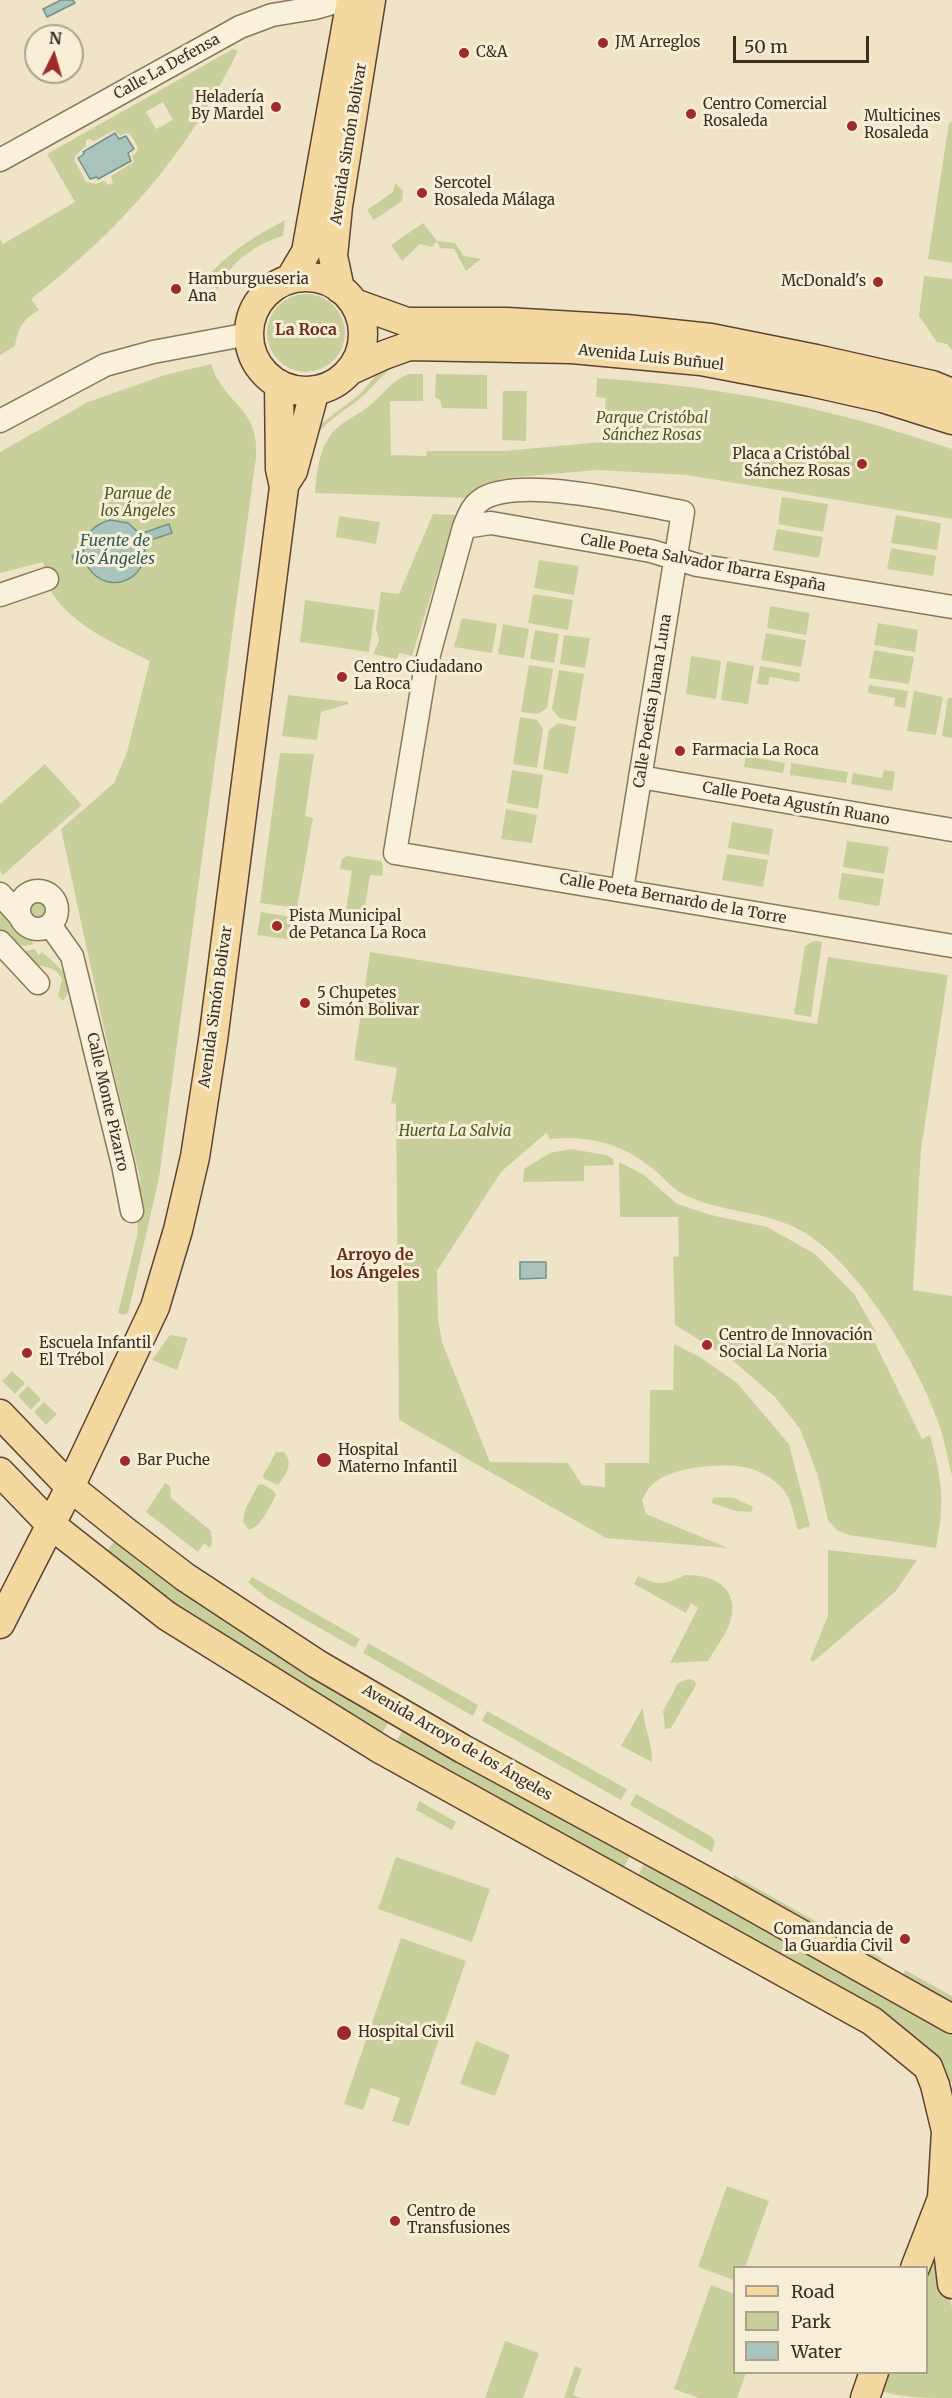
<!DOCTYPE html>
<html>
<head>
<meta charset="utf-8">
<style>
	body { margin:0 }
	#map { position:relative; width:952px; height:2398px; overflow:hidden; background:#f0e4c8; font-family:Merriweather,serif }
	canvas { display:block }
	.legend { position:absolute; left:733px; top:2266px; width:195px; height:108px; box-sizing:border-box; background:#f7eed8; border:2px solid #ada18e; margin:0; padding:8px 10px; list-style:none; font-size:18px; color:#3d2e20 }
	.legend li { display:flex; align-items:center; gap:12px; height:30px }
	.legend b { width:30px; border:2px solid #ada18e }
	.north { position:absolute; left:24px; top:24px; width:60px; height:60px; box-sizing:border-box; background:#f7eed8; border:2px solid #ada18e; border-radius:50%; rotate:5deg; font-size:16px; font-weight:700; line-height:24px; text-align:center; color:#3d2e20 }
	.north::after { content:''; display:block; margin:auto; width:21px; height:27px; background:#9e2a2b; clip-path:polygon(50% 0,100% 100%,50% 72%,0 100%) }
	.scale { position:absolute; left:733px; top:36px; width:136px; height:27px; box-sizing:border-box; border:3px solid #3d2e20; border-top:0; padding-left:8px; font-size:18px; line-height:21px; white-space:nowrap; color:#3d2e20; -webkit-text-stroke:4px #f7eed8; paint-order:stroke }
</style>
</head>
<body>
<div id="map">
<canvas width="952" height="2398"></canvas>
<ul class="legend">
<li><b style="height:8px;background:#f3d9a0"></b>Road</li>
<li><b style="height:16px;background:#c9cf9b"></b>Park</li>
<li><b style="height:16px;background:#a9c4bc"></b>Water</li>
</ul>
<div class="north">N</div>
<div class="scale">50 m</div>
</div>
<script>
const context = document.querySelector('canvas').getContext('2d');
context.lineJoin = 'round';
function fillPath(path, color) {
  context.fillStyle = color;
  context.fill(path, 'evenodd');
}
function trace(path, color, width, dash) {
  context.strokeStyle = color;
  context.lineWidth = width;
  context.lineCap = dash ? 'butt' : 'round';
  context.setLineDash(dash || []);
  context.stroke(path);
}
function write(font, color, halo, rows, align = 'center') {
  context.font = font + ' Merriweather,serif';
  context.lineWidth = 6;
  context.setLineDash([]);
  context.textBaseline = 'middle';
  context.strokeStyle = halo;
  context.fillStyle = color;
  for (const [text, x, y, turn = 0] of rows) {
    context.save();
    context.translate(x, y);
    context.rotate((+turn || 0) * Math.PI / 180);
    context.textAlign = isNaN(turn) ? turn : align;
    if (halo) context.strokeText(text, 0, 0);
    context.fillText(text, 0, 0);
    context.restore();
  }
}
fillPath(new Path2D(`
	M233,49L238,51C188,153 121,230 31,299L39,310C23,319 18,328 15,346L0,355V239L3,244L75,202L47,154ZM163,102L173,120L156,129L146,112ZM115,130L120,136L126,133L130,134L138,148L136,153L132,156L134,162L111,176L113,183L109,185L104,181L96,184L86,182L75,161V156L86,146V140L89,139L94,141Z
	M952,121V263L928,259L949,123Z
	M395,183L403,191L402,201L374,220L367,210L393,192Z
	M285,220L283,236C253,245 231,262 217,290L207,277C232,250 254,237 285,220Z
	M423,223L437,241L455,243L464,256L481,259L466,271L454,249L440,248L437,241L432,247L420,244L402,261L391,245Z
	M924,276L952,279V350L947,344L937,342L919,316Z
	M267 333a39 39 0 1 1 78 0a39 39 0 1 1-78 0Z
	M501,358L500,363L411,361C385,367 381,380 363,396C347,410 330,417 317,435H314L321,424L360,394L377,374L399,360Z
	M211,364C224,405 260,407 256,457L159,1178L128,1313L123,1315L118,1313L137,1236L140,1178L111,1061L61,829L114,783L127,752L150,661C117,645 73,626 52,593C47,585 45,571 43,562L0,573V452L88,402L165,375Z
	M409,374H423V401H390L391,455L426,456L427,451H504L602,442L606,398L596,397L597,378C680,384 761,395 842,416C879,425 915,437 952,449V519L687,475L597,470L506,478L491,482L468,498L315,493C317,471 319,445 336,429C346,419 360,414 370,405C384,394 392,380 409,374Z
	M436,374L487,375V409L442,408L440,400L435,397Z
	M503,391H527L526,441L502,440Z
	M782,497L828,504L823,532L778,524Z
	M433,514L456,515L412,656L399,653L397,659L373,654L379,641L376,628L381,592L399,594Z
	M896,515L941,523L937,550L891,543Z
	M339,516L380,522L376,544L336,537Z
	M777,529L823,537L819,558L773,550Z
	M891,548L936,556L933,576L887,569Z
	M539,560L579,566L574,595L534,588Z
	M533,594L573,600L568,630L528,623Z
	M305,600L375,610L369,652L300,642Z
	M770,606L810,613L806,635L767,628Z
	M462,618L497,624L492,653L454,647Z
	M878,623L918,630L915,652L874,645Z
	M503,624L529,629L524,658L498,654Z
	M535,630L559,634L554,663L530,659Z
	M766,633L806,640L801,667L761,660Z
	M564,635L590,638L585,668L560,664Z
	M874,650L914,657L909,684L869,678Z
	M691,656L721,661L716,699L686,694Z
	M727,661L754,666L748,704L721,700Z
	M529,665L553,669L547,708L538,714L521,712Z
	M760,666L800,673L799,682L770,677L768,685L757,684Z
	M559,670L584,674L576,721L559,718L552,709Z
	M869,685L908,691L905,708L894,706L895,698L868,693Z
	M914,691L943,697L936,735L907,731Z
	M288,695L348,702V704L321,712L317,740L282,736Z
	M948,698H952V738L942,736Z
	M520,717L537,720L543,729L537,768L513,764Z
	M558,723L576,727L568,774L543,769L549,730Z
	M747,748L758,749L757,758L785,763L783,773L744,767Z
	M280,753L314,754L305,816L313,818L297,908L260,903Z
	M791,763L848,772L846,783L790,775Z
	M45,764L82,805L3,875L0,871V804Z
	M512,770L543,775L538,809L507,803Z
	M884,770L895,772L892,791L851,784L853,773L882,778Z
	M506,809L537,815L532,843L501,839Z
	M732,822L773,829L769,855L728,848Z
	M847,841L889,847L884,874L843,867Z
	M727,854L768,860L763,887L722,880Z
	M347,856L381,861L383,866L382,876L370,875L364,913L376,915L375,921L371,924L336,918L333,914L334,908L346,910L352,871L340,869L342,859Z
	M842,873L884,879L879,906L838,899Z
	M26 910a12 12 0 1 1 24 0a12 12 0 1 1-24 0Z
	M0,906L34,944C17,949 11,943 0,931Z
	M261,912L297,918L293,940L257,935Z
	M814,941L822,942L811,1017L794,1014L805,946Z
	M34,949L39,955L42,952C56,964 80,981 63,1001L58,996L62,979C55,964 44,969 31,963C27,961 23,956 19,953Z
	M370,952L817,1024L828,957L948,975L921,1149L913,1290L952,1296V1476C948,1460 945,1443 940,1427C919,1365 858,1262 800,1230C763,1210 720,1213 683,1194C670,1188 660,1173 648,1165C619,1143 586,1135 550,1139L546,1133L501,1172L437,1271L438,1319L442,1342L490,1462L568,1463L582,1485L605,1487V1463H649L650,1390H673L674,1344L700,1357L737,1383L789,1444L810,1526L798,1530C794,1516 791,1497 781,1487C769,1475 753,1467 736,1466C714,1464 669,1468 652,1485C648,1488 645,1495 642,1500L646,1514L728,1548L606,1538L399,1420L396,1104L391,1103L397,1068L354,1060Z
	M571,1149L606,1155L613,1159L614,1165L584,1166V1181L523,1182L524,1169L550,1153Z
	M619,1162L644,1175L677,1204L711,1215L767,1227L815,1254L854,1294L876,1332L871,1335L922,1439L930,1435C942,1480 945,1501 936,1548L849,1535L837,1530L828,1520L817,1473L800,1429L775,1397L732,1360L675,1325L673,1257L679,1256L678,1217H620Z
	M170,1335L188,1338L177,1370L152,1360Z
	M12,1371L25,1383L15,1394L2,1381Z
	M28,1386L41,1399L31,1410L18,1396Z
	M44,1402L57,1414L46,1425L34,1412Z
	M276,1452H284C294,1463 286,1475 278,1485L263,1478V1476Z
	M165,1483L170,1486L171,1498L211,1531L212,1543L210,1548L204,1543L198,1552L146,1512Z
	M262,1484L273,1490L276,1495C269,1507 262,1526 249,1530L243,1522L245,1510L258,1485Z
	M721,1497L734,1498L753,1507L751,1512L736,1511L712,1503L713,1498Z
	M117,1538L391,1718L381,1735L187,1616L104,1554Z
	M828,1550L917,1560L896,1591L813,1662L810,1660L828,1616Z
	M685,1575C710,1574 736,1585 732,1614C730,1630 716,1647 708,1661L670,1663L698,1608L691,1603L686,1613L634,1584L638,1576C659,1586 664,1585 685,1575Z
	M252,1577L360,1639L355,1648L267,1598L248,1582Z
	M368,1643L478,1705L473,1716L363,1653Z
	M688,1679L695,1681L696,1685L671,1728L665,1729L663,1711L678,1683Z
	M643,1707C643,1726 653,1743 652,1762L621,1746Z
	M487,1711L627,1789L621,1800L482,1721Z
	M405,1725L632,1852L623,1869L396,1743Z
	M636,1794L712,1837L715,1842L712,1852L630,1805Z
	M419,1801L456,1822L452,1830L416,1810Z
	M396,1857L490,1889L472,1942L378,1909Z
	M646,1860L952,2030V2082H948L637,1877Z
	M733,1875L883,1959L878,1962L736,1883Z
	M401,1938L466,1961L409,2126L392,2121L400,2098L371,2088L363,2110L344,2104Z
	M905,1970L952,1996V2004L903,1977Z
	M476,2041L510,2055L495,2096L460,2084Z
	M727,2186L769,2201L745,2267L734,2268V2280L698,2267Z
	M935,2239L952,2307V2398C930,2398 901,2398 881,2391L884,2373L926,2372V2268Z
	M711,2285L734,2294V2372L746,2373L737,2398H699L674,2389Z
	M505,2341L539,2353L523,2398H485Z
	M575,2366L582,2369L573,2395L581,2398H564Z`), '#c9cf9b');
const water = new Path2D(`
	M61,0H73L75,3L47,17L43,9Z
	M115,133L119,139L126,136L134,149L128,153L131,161L98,179L97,177L90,179L78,158L84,154L83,152Z
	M110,520L128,523L140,534L169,524L172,533L144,542C152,583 101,599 85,561L75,564L72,556L83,552C85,534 93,525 110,520Z
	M520,1262H546V1278L520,1279Z`);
fillPath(water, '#a9c4bc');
trace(water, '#6f938a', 1.5);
const minor = new Path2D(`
	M0,160L240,27L272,15L315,8L343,0
	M0,421L105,365L153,352L249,334
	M464,527L491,523L651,551L697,565L952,607
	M0,595L47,579
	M640,777L952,830
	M622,890L683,512C636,504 525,476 484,498C472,505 469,515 464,527L426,665L395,853L952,946
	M19 910a19 19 0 1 1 38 0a19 19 0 1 1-38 0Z
	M0,894L19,915
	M50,925L72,956L123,1165L132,1211
	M0,942L38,983`);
const major = new Path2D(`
	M249 334a57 57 0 1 1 114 0a57 57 0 1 1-114 0Z
	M290,279L306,252L351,0
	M340,289L333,256L338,206L371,0
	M354,303L407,322H507L626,329L711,338L816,359L932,385L952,393
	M349,371L384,355L409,346L572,349L701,361L811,382L882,398L952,420
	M286,482L293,471L315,390
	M0,1414L70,1487L126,1532L185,1577L317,1664L463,1749L721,1889L952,2019
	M0,1472L50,1524L167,1616L382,1750L872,2021L928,2067L935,2085L946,2131L942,2198L952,2284
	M0,1624L70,1487L155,1307L178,1230L195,1157L213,1040L284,487L280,469L279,384
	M915,2268L941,2201
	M865,2398L874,2372`);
trace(minor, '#8d765c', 25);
trace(major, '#5b4430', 31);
trace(minor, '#faf1dc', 22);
trace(major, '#f3d9a0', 28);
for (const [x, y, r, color] of [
	[603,43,6,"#9e2a2b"],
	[464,53,6,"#9e2a2b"],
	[276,107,6,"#9e2a2b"],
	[691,114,6,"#9e2a2b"],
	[852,126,6,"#9e2a2b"],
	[422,193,6,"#9e2a2b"],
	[878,282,6,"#9e2a2b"],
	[176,289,6,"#9e2a2b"],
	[862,464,6,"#9e2a2b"],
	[342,677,6,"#9e2a2b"],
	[680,751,6,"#9e2a2b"],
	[277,926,6,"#9e2a2b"],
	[305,1003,6,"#9e2a2b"],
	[707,1345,6,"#9e2a2b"],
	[27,1353,6,"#9e2a2b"],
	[324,1460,8,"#9e2a2b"],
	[125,1461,6,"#9e2a2b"],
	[905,1939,6,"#9e2a2b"],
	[344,2033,8,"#9e2a2b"],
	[395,2221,6,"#9e2a2b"]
]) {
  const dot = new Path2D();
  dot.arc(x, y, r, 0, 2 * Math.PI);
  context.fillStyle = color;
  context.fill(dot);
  trace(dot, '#f7eed8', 2);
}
write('15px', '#3d2e20', '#f7eed8', [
	["JM Arreglos",615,43],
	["C&A",476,53],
	["Heladería",264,98,"right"],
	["By Mardel",264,115,"right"],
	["Centro Comercial",703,105],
	["Rosaleda",703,122],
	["Multicines",864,117],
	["Rosaleda",864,134],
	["Sercotel",434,184],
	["Rosaleda Málaga",434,201],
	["Hamburgueseria",188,280],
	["Ana",188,297],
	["McDonald's",866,282,"right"],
	["Placa a Cristóbal",850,455,"right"],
	["Sánchez Rosas",850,472,"right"],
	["Centro Ciudadano",354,668],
	["La Roca",354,685],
	["Farmacia La Roca",692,751],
	["Pista Municipal",289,917],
	["de Petanca La Roca",289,934],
	["5 Chupetes",317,994],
	["Simón Bolivar",317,1011],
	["Centro de Innovación",719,1336],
	["Social La Noria",719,1353],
	["Escuela Infantil",39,1344],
	["El Trébol",39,1361],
	["Hospital",338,1451],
	["Materno Infantil",338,1468],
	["Bar Puche",137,1461],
	["Comandancia de",893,1930,"right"],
	["la Guardia Civil",893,1947,"right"],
	["Hospital Civil",358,2033],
	["Centro de",407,2212],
	["Transfusiones",407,2229]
], 'left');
write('15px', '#3d2e20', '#f7eed8', [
	["Calle La Defensa",167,67,-29],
	["Avenida Simón Bolivar",349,144,-81],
	["Avenida Luis Buñuel",651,358,6],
	["Calle Poeta Salvador Ibarra España",703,563,11],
	["Calle Poetisa Juana Luna",653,701,-81],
	["Calle Poeta Agustín Ruano",796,804,10],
	["Calle Poeta Bernardo de la Torre",673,899,10],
	["Avenida Simón Bolivar",216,1007,-82],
	["Calle Monte Pizarro",107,1102,77],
	["Avenida Arroyo de los Ángeles",457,1743,30]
]);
write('italic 15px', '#4d5a26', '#f7eed8', [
	["Parque Cristóbal",652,419],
	["Sánchez Rosas",652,436],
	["Parque de",138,495],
	["los Ángeles",138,512],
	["Huerta La Salvia",455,1132]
]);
write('bold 16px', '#6b2e1e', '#f7eed8', [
	["La Roca",306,330],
	["Arroyo de",375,1255],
	["los Ángeles",375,1273]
]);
write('italic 16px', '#2f5d5a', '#f7eed8', [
	["Fuente de",115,541],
	["los Ángeles",115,559]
]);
</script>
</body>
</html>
